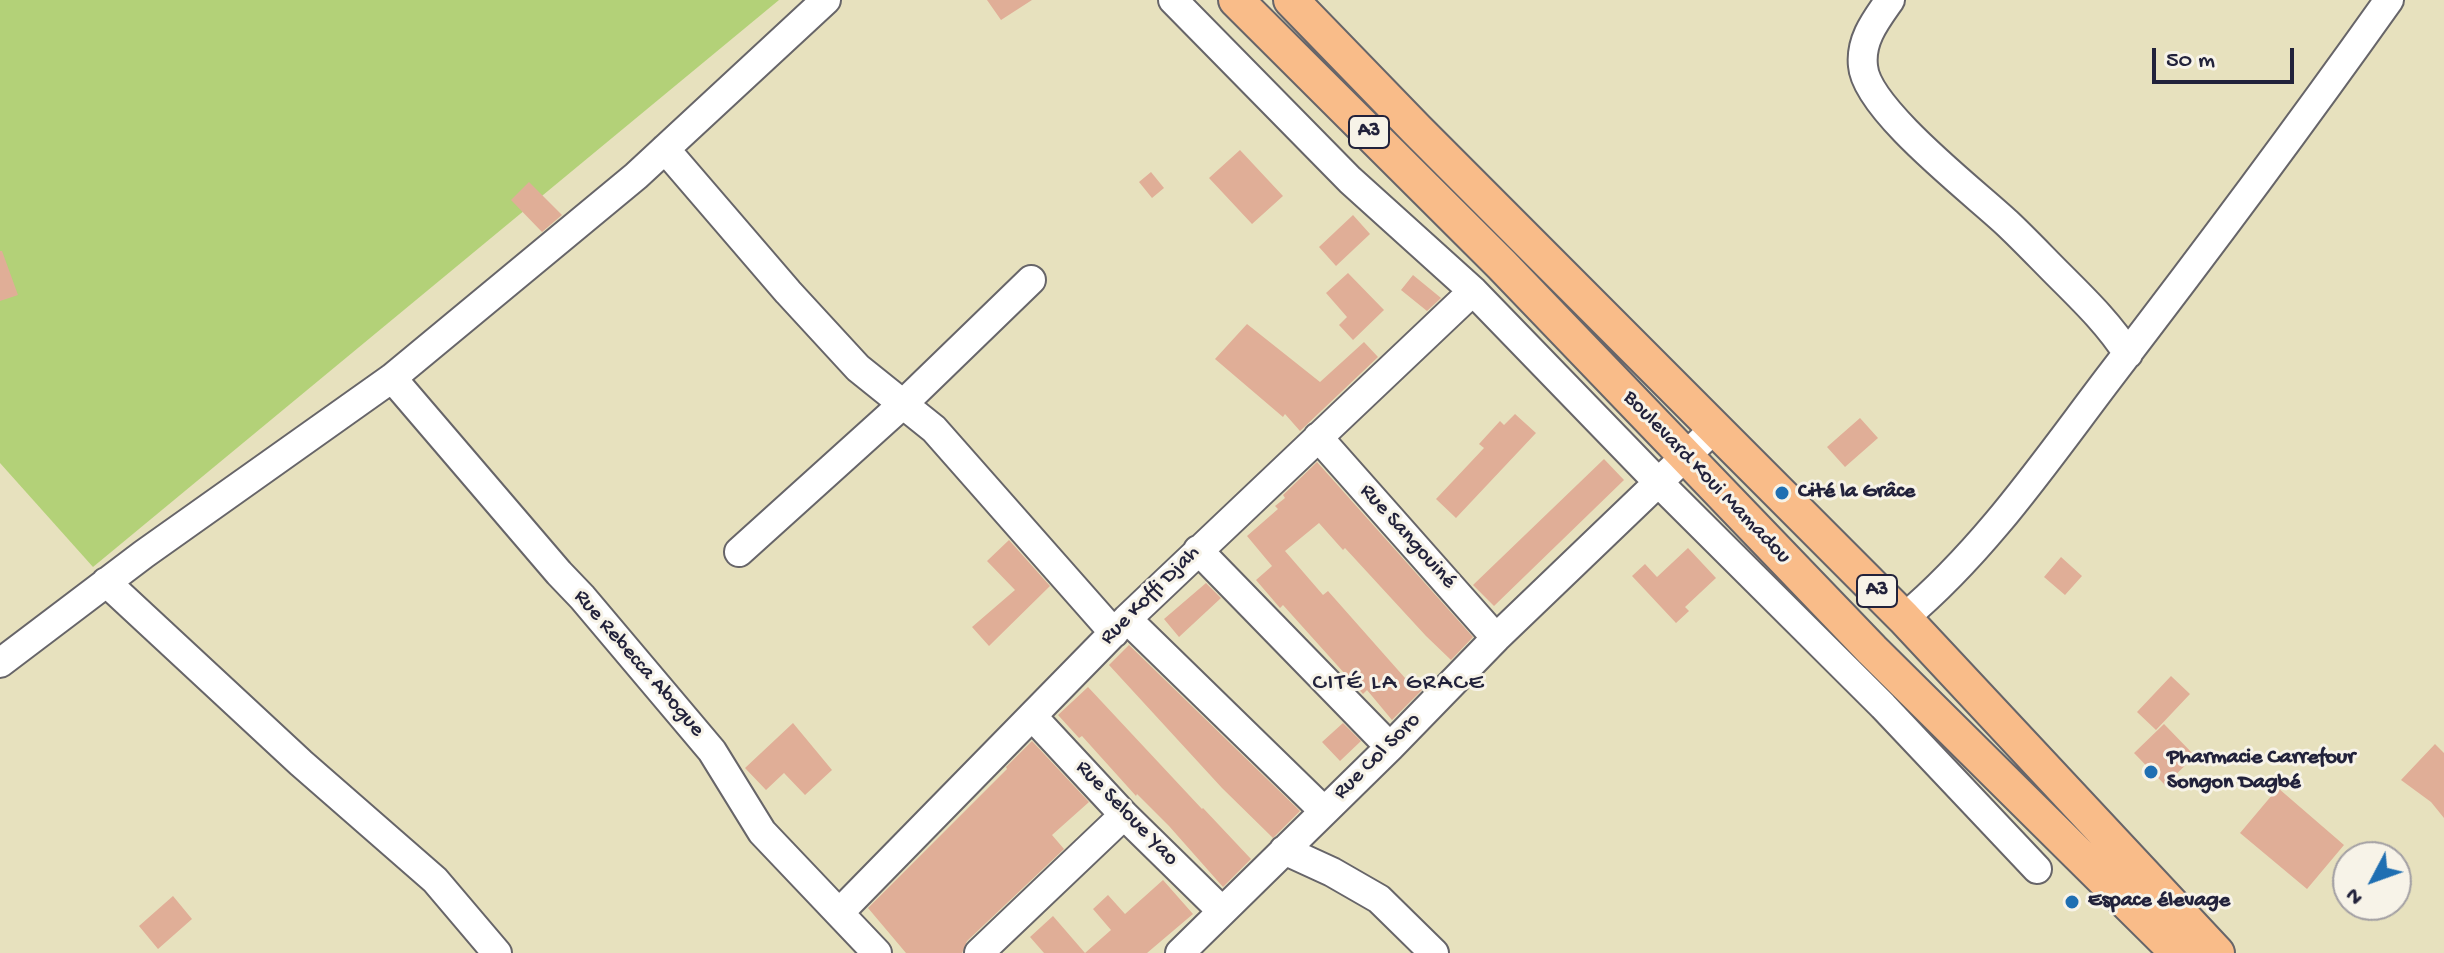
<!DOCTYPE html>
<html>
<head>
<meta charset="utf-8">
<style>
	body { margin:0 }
	#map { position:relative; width:2444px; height:953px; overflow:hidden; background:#e7e1be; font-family:"Gochi Hand",sans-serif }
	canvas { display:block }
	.north { position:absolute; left:2332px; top:841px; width:80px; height:80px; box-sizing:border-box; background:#f7f3e8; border:2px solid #a29fa3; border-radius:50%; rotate:229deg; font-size:22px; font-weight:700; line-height:32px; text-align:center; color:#22223b }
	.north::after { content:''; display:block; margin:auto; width:28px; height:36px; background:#1f6fb2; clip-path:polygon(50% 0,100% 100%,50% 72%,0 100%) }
	.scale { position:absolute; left:2152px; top:48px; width:142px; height:36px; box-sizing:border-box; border:4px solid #22223b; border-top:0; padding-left:10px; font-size:24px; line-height:28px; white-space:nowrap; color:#22223b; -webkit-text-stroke:6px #f7f3e8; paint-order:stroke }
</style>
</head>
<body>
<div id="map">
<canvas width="2444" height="953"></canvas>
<div class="north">N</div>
<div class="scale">50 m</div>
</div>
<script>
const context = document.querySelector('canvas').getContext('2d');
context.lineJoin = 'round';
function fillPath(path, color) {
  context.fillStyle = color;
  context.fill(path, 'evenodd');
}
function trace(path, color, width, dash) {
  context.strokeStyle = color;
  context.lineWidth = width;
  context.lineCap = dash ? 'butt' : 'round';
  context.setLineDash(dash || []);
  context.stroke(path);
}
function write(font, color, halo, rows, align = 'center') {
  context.font = font + ' "Gochi Hand",sans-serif';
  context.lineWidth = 6;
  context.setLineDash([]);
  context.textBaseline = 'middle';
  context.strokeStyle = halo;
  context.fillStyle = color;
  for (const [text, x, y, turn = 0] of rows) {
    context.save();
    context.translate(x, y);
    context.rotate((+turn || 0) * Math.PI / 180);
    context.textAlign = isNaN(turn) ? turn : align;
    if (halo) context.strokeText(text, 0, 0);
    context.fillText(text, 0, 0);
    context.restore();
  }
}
fillPath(new Path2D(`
	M0,0H779L93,567L0,463Z`), '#b3d178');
fillPath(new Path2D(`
	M987,0H1032L1001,20Z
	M1240,150L1283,196L1252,224L1209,178Z
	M1151,172L1164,188L1152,198L1139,182Z
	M529,182L562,215L542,232L511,200Z
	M1353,215L1370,234L1336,266L1319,247Z
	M0,251H2L18,295L0,301Z
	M1348,273L1384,310L1353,340L1339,325L1347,317L1326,293Z
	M1413,275L1441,298L1427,311L1401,290Z
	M1247,324L1320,382L1364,342L1378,357L1300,431L1285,414L1283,417L1215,359Z
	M1515,414L1536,433L1456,518L1436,499L1484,448L1479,444L1500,421L1504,425Z
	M1860,418L1878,438L1845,467L1827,447Z
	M1604,459L1624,480L1494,606L1473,585Z
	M1317,462L1473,637L1451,660L1426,636L1345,548L1343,550L1319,523L1285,551L1323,595L1328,591L1405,678L1409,675L1422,690L1392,720L1367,690L1363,694L1283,605L1280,608L1256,580L1272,566L1247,536L1278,509L1275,506L1285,498L1283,495Z
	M1009,540L1050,586L989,646L972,627L1015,590L987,561Z
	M1688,548L1716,578L1685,607L1689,611L1676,623L1632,576L1645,564L1657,577Z
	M2061,557L2082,576L2065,595L2044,577Z
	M1206,583L1221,598L1179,637L1164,619Z
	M1129,645L1300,811L1273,838L1222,788L1109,665Z
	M2171,676L2190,694L2156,730L2137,712Z
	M1088,687L1202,809L1203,808L1251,859L1223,887L1169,826L1137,794L1136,796L1082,736L1079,738L1058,715Z
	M793,723L832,770L805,795L784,773L766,790L745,768Z
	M1343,723L1361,741L1340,761L1322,742Z
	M2164,724L2195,756L2165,785L2134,753Z
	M1032,741L1089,802L1052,835L1064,849L967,941L962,953H906L868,908L1007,769L1006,767Z
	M2435,744L2444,753V818L2431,802L2401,780Z
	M2278,788L2344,845L2307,889L2240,833Z
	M1163,880L1193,914L1147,953H1044L1030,937L1053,916L1085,953L1111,930L1093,909L1108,895L1125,914Z
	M173,896L192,919L158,949L139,926Z`), '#e0ae97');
const minor = new Path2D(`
	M1173,0L1350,180L1473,291L1658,482L1883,706L2037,869
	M1890,0C1876,20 1860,40 1863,66C1866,109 1974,192 2007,223C2025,240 2042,258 2059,275C2084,300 2109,324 2128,354
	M665,149L788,292L858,368L934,429L1114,633
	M392,378L559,573L582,597L712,751L762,832L877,953
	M1318,437L1496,638
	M1198,550L1390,747
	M739,552L903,404L1031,280
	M106,582L301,763L435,880L497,953
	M1904,618C1985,550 2045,462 2108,379C2204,254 2298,128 2389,0
	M1127,619L1324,811
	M0,663L144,554L392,378L636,176L826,0
	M1032,716L1124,815L1222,911
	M1284,850L1332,872L1379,899L1434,953
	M840,912L1127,619L1473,291
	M979,953L1124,815
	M1180,953L1390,747L1496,638L1715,428`);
const major = new Path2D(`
	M1236,0L1501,264L1872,650L2178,953
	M1291,0L1417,130L1904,618L2217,953`);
trace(minor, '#676569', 32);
trace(major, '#676569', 38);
trace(minor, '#fff', 28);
trace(major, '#f9bc89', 34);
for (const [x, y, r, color] of [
	[1782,493,8,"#1f6fb2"],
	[2151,772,8,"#1f6fb2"],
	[2072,902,8,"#1f6fb2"]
]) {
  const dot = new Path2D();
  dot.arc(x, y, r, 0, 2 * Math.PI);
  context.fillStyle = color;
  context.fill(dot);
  trace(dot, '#f7f3e8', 3);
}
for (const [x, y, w] of [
	[1369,132,40],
	[1877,591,40]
]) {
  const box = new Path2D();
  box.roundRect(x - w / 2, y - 16, w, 32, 6);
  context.fillStyle = '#f7f3e8';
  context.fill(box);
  trace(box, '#22223b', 2);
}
write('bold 20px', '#22223b', null, [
	["A3",1369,132],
	["A3",1877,591]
]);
write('22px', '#22223b', '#f7f3e8', [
	["Boulevard Koui Mamadou",1706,478,46],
	["Rue Sangouiné",1407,537,48],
	["Rue Koffi Djah",1151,596,-45],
	["Rue Rebecca Abogue",638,664,49],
	["Rue Col Soro",1378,757,-45],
	["Rue Seloue Yao",1126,814,46]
]);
write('bold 22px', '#22223b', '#f7f3e8', [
	["Cité la Grâce",1798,493],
	["Pharmacie Carrefour",2167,759],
	["Songon Dagbé",2167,784],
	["Espace élevage",2088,902]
], 'left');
context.letterSpacing = '2px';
write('24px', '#22223b', '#f7f3e8', [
	["CITÉ LA GRACE",1399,684]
]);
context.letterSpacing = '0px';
</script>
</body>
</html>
